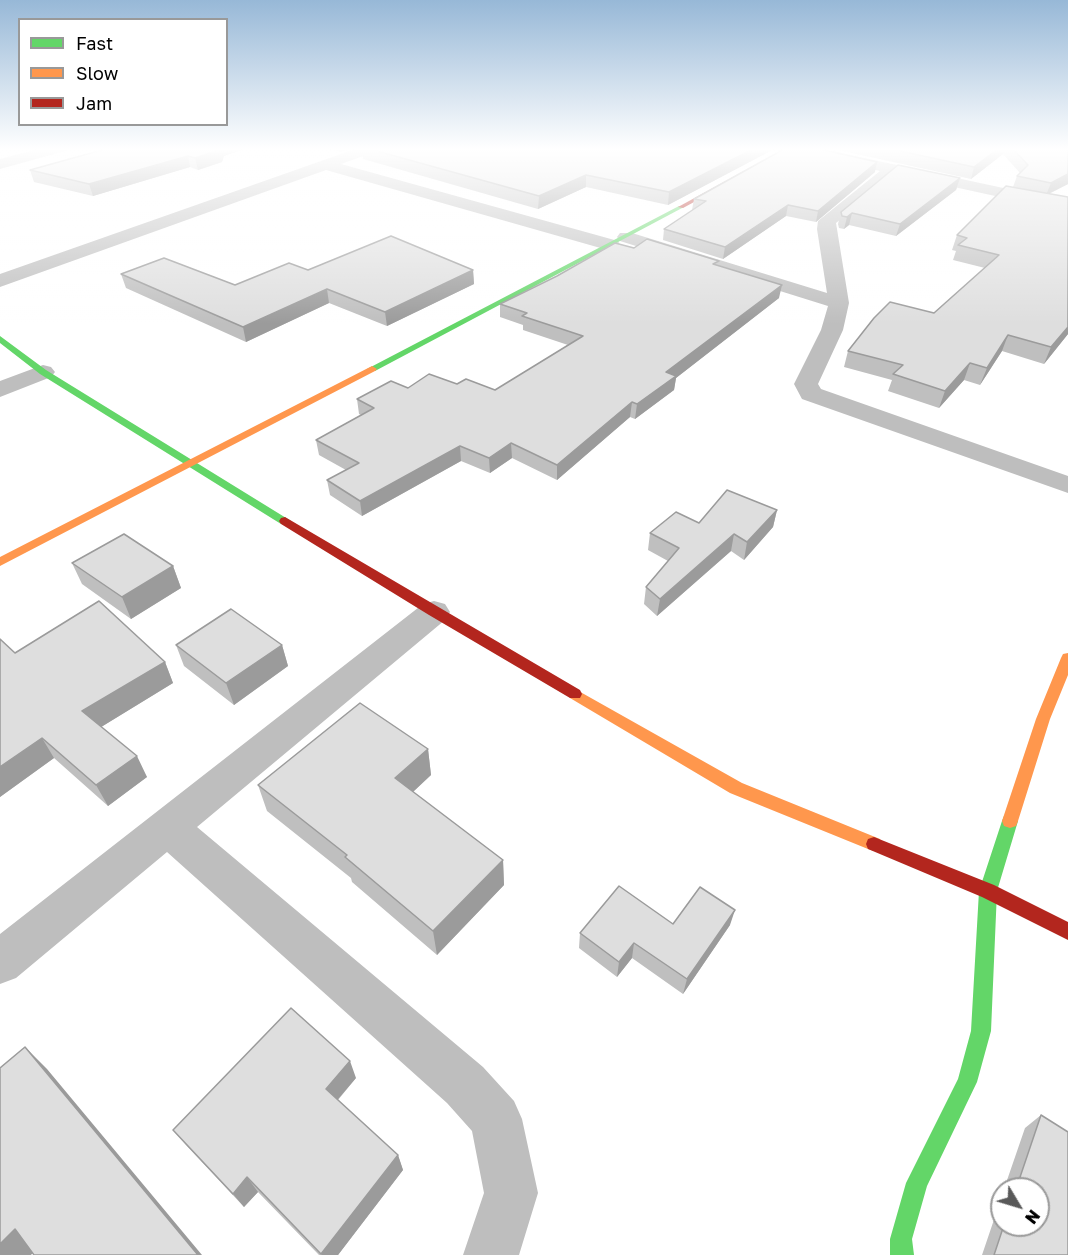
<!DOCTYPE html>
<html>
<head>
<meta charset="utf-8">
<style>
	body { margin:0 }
	#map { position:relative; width:1068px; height:1255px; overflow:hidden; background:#fff; font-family:"Golos Text",sans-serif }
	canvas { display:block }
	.legend { position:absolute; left:18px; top:18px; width:210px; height:108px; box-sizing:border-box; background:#fff; border:2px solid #999; margin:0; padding:8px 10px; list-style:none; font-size:18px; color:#000 }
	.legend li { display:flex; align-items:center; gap:12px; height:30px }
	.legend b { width:30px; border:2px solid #999 }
	.north { position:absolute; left:990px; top:1177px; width:60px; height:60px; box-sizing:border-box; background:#fff; border:2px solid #999; border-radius:50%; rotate:128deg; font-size:16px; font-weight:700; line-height:24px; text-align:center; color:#000 }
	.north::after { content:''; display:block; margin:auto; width:21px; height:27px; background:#595959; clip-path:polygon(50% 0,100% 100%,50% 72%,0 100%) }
</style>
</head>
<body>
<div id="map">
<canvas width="1068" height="1255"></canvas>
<ul class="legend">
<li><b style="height:8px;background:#63d668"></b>Fast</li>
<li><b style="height:8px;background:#ff974d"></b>Slow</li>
<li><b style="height:8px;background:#b3261e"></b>Jam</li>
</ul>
<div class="north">N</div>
</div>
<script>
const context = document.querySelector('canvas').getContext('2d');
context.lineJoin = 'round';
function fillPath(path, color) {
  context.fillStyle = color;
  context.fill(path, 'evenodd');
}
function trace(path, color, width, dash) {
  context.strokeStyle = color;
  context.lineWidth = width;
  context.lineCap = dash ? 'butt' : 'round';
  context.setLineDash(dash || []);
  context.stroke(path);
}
fillPath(new Path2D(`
	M42,148H67L65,151L0,169V159Z
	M358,148H379L377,151L341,164L618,241L620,245L618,249H604L326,170L0,287V274Z
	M832,151L1068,202V212L895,174L836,223L849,303L843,330L818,384L821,389L1068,476V493L802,399L794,384L821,330L828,306L620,241L617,237L620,233H632L827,293L817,229L818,221L880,171L827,159L824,156L827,153Z
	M43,365L51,367L55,372L51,377L0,397V381Z
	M434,601L445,604L450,612L445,620L197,827L483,1067L514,1101L522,1119L538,1193L519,1255H463L484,1193L472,1131L447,1103L167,852L16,978L0,984V934L423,604Z`), '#bebebe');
fillPath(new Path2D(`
	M679,206L684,207L375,371L367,369Z
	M0,336L46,370L291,521L289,524H281L40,374L0,343Z
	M1010,814L1016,816L1018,821L997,891L991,1031L977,1082L927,1186L912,1239L914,1255H890V1239L906,1183L958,1079L971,1031L979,891L1002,821L1004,816Z`), '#63d668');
fillPath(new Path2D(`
	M372,366L377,369L375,371L0,566V557Z
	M1068,653V675L1050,719L1018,821L1016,826L1010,828L1004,826L1002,821L1036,719L1061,658L1063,654Z
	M575,689L742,783L880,839L882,844L880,849L874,851L868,849L730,793L570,698L568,694L570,690Z`), '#ff974d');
fillPath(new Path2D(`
	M786,148H794L683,208L678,207Z
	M285,517L580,690L582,694L580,698H570L429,615L281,524L279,521L281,518Z
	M874,837L994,885L1068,922V940L982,897L868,849L866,844L868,839Z`), '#b3261e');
fillPath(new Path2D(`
	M326,148H351L340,152Z
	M362,148H776L668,205L586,187L538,209L363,159Z
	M829,148H1068V184L1049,194L1068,197V334L1044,364L1002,351L980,385L964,380L939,408L888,391L892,380L844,367L848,351L934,313L985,268L953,260L956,251L952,250L957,235L1013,187L1017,176L1020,173L1003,154L971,179Z
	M242,150L224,156L222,162L198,170L190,167L93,196L34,182L30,170Z
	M875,172L816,222L786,216L723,259L663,240L664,229L693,210H692L694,199Z
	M960,178L956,190L896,236L849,225L844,229L839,228L838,224L841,212Z
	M634,248L719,261L718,266L779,298L676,378L674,390L635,419L630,417L557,480L512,458L490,473L461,461L362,516L330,495L327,480L346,470L319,455L316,440L361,415L359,414L357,399L408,388L457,384L495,390L568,345L523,330V325L500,317V304Z
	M308,270H473L474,284L387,326L329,303L246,342L126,288L121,274L235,285Z
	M777,510L773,527L744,560L731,551L657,616L644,604L646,587L668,561L648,550L650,533Z
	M72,563L173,566L181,588L131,619L82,584Z
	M176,645H282L288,666L234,705L184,666Z
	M15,653L165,662L173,683L101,727L147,777L108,806L54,758L0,797Z
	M428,749L431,775L413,792L503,860L504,885L437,955L352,882L351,878L267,811L258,785Z
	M673,924L730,925L683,994L632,958L617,977L579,948L580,933Z
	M356,1078L338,1100L398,1155L403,1170L338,1255H319L258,1192L244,1207L186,1145L173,1130Z
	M1041,1115L1068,1255H982L1002,1196V1225H1038V1189H1004L1025,1128Z`), '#bfbfbf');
fillPath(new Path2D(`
	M220,148H241L242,150L224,156L222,162L198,170L195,158Z
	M339,148H351L340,152Z
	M755,148H776L668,205L669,192Z
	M999,148H1005L1003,154L971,179L974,167Z
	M188,156L190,167L93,196L89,184Z
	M877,162L875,172L816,222L818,211Z
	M1068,174V184L1046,195L1051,183Z
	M586,175V187L538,209L539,196Z
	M960,178L956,190L896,236L900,224Z
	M788,205L786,216L723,259L725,247Z
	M852,213L849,225L844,229L847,217Z
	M473,270L474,284L387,326L385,312Z
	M782,285L779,298L676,378L674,390L635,419L637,404L666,372Z
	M327,289L329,303L246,342L243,327Z
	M1068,327V334L1044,364L1051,347Z
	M1008,335L1002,351L980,385L987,368Z
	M970,363L964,380L939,408L945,391Z
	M632,402L630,417L557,480V465Z
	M511,443L512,458L490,473L489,458Z
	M460,446L461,461L362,516L360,501Z
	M777,510L773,527L744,560L747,542Z
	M734,534L731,551L657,616L660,599Z
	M173,566L181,588L131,619L122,597Z
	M282,645L288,666L234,705L226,683Z
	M165,662L173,683L93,732L82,711Z
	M42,738L54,758L0,797V767Z
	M428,749L431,775L400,804L395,778Z
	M137,756L147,777L108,806L96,785Z
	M503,860L504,885L437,955L433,931Z
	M735,910L730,925L683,994L687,979Z
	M634,943L632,958L617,977L619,962Z
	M25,1047L47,1069L202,1255H198Z
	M350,1061L356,1078L333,1105L326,1089Z
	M398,1155L403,1170L338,1255H322L321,1254Z
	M247,1177L258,1192L244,1207L233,1194Z
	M15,1229L40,1245L31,1255H0V1244Z`), '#9b9b9b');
const building = new Path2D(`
	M109,148H220L219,150L195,158L188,156L89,184L30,170Z
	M366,148H755L669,192L586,175L539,196Z
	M786,148H815L877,162L818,211L788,205L725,247L664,229L706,201L694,199Z
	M886,148H999L974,167Z
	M1012,148H1068V174L1051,183L1017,176L1028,165Z
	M898,165L960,178L900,224L852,213L847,217L842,216L841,212Z
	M1006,186L1068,197V327L1051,347L1008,335L987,368L970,363L945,391L893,374L903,365L848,351L874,318L890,302L934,313L999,255L958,245L967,238L957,235Z
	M391,236L473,270L385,312L327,289L243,327L121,274L164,258L235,285L289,263L308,270Z
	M647,239L719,261L713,264L782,285L666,372L676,376L637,404L632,402L557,465L511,443L489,458L460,446L360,501L327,480L359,463L316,440L374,408L357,399L391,381L408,388L429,374L457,384L466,379L495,390L583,336L522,316L527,313L500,304L557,276L615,243L634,248Z
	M727,490L777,510L747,542L734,534L660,599L646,587L679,548L650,533L676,512L699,523Z
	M124,534L173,566L122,597L72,563Z
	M99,601L165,662L82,711L137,756L96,785L42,738L0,767V639L15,653Z
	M231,609L282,645L226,683L176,645Z
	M360,703L428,749L395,778L503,860L433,931L345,857L347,855L258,785Z
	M619,886L673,924L700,887L735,910L687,979L634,943L619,962L580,933Z
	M291,1008L350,1061L326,1089L398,1155L321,1254L247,1177L233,1194L173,1130Z
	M25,1047L198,1255H34L15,1229L0,1244V1068Z
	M1041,1115L1068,1132V1255H994L1004,1225H1038V1189H1016Z`);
fillPath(building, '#dedede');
trace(building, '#9b9b9b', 1.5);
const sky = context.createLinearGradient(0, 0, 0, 324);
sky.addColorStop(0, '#97b8d7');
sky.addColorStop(0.46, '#fff');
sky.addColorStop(1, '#ffffff00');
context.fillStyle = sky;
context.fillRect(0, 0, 1068, 324);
</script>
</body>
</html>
